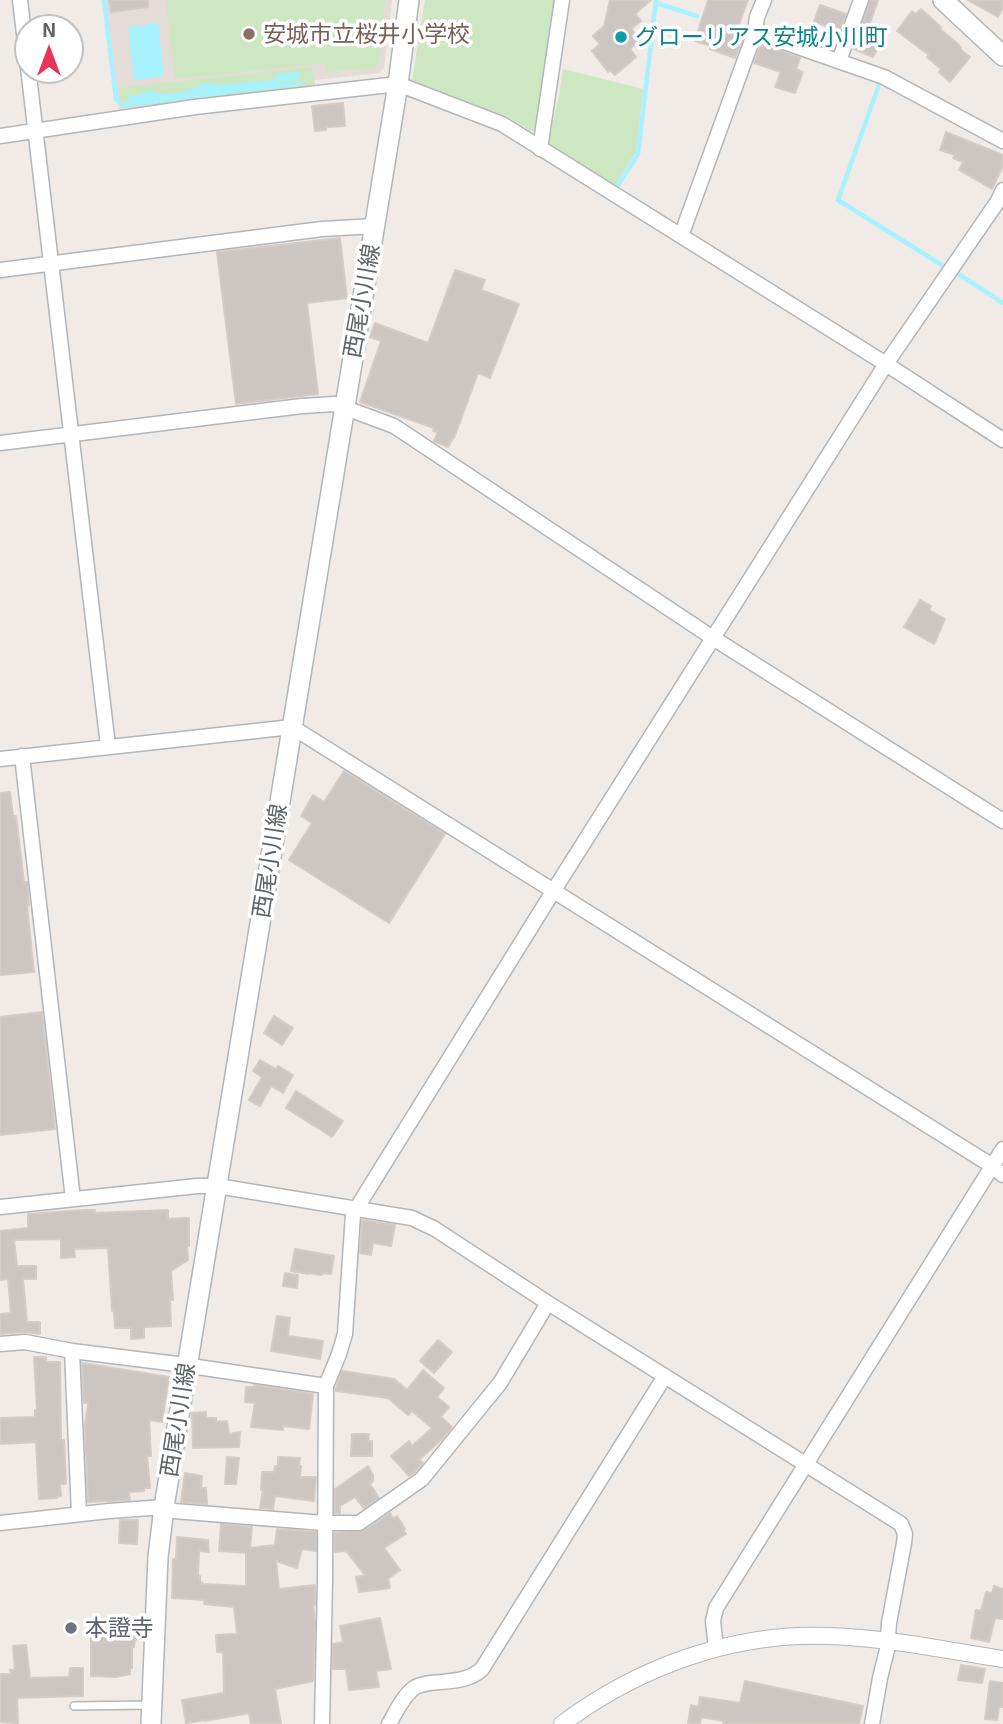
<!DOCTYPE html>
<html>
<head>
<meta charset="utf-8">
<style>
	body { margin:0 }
	#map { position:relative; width:1003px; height:1724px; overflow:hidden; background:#f0ebe6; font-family:"Exo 2",sans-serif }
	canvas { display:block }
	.north { position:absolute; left:14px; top:14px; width:70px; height:70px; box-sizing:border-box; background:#fff; border:2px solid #bfc1c2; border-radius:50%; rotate:0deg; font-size:19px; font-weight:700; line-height:28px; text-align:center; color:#5e6467 }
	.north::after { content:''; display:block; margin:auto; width:24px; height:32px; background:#e93458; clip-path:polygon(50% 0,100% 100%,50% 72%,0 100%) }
</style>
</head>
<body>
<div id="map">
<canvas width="1003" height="1724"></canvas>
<div class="north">N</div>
</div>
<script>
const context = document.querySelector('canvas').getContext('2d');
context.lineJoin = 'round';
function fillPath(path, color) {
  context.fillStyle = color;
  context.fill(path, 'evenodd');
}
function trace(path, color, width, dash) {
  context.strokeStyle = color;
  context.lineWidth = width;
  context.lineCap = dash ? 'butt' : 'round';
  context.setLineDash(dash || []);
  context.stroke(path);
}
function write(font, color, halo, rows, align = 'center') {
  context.font = font + ' "Exo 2","Noto Sans JP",sans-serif';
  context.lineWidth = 7;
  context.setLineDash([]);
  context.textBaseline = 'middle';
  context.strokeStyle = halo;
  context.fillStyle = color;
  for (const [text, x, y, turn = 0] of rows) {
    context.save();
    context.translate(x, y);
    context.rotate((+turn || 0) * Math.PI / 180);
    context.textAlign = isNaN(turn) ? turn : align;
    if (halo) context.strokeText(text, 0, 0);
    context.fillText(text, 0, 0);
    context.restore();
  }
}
fillPath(new Path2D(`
	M106,0H392L384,68L379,73L315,80V88L118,109Z`), '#e3dcd7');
fillPath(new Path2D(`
	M166,0H385L379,62L374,68L326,72L325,63L175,79Z
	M425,0H555L537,131H530L510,118L412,80Z
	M312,67L314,87L121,108L119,88Z
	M563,69L643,89L636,152L615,185L548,143L559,96Z`), '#cde7c3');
fillPath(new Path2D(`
	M158,23L164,76L134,80L128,27Z
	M299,72L300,77L298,79L278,82L275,85C266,86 267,88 260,91C256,92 252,92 249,92C228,94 193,87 176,100L160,99L133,102L127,99L129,96L143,94L148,89L157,94L176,93L190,90L205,83L219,85L274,80L278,74Z`), '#a8f1ff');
trace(new Path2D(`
	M104,0L116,99L124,105L233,91
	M656,3L697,16
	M880,82L838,200L945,267
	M259,88L300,83
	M616,188L638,154L656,0
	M957,273L1003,303`), '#a8f1ff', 4.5);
const building = new Path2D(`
	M109,0H148V7L111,12Z
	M610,0H651L635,14L641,21L631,29L640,40L630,49L636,57L615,75L610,70L608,72L592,51L600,44L593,36L604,26Z
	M708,0H748L735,35L743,38L735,58L710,49L711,46L695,41Z
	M870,0H878L869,26L885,34L873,57L854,49Z
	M968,0H1003V8L998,17Z
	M820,5L846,14L840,29L829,25V27L814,22Z
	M921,9L941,27L940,29L958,44L961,48L960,49L970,57L950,82L939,72L941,69L927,57L929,55L897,31L912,11L916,14Z
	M761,44L800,58L796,69L803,72L795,93L775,87L781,72L754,63Z
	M343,103L345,126L326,127V130L315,131L312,106Z
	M946,132L1003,155V166L992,189L959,170L963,162L953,158L955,155L940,150Z
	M340,238L347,298L307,303L318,394L236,404L217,252Z
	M455,270L485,280L481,290L519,304L490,378L478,373L454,438H453L448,447L434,441L438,432L433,431L434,428L360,402L381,341L370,337L375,323L428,343Z
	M920,600L931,606L929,610L945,619L934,644L904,627Z
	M344,771L445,834L389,923L289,860L312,823L301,816L313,795L324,802Z
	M10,792L13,816H16L24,882H27L29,905L27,906L34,972L0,975V793Z
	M42,1012L55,1129L0,1135V1017Z
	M274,1016L293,1028L282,1045L264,1033Z
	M260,1060L276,1069L278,1066L293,1075L283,1093L271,1086L260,1106L249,1100L262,1077L253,1071Z
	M296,1091L343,1121L332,1137L286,1108Z
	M85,1210H95V1213L168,1210V1219L189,1218V1246H187L188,1260L171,1271L173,1300H170L171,1326L144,1327V1338L131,1339V1328H115L114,1311H112L108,1248L74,1249L75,1257L61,1258V1239L14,1240L17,1266H36V1279H23L27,1322H40V1334L24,1332L0,1334V1314L11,1313L8,1279L0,1280V1231L28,1228V1214Z
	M362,1220L395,1225L391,1246L373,1243L371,1255L360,1253Z
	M295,1249L334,1256L331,1274L322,1273V1275L308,1273V1274L291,1271Z
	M285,1273L298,1275L297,1288L283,1286Z
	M277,1316L290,1318L288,1336L323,1341L320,1359L271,1351Z
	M438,1340L452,1352L434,1373L420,1361Z
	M34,1357H46V1362H60L61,1440H64L66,1484H60L61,1496L57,1497V1498L39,1499L36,1442L0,1444V1421L1,1418L35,1417V1410H37Z
	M82,1363L169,1377L162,1422L149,1420L151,1456H147L150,1488H144V1491L129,1492L130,1500L88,1502L85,1426L88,1403H84Z
	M423,1370L444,1388L437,1397L449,1407L441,1417L452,1427L441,1440L419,1460L423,1463L415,1472L409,1476L391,1456L409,1441L412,1446L432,1428L412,1411L408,1415L388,1398L336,1391V1388L342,1371L394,1379L407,1390Z
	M254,1385L313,1394L309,1429L283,1426V1430L251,1427L255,1403L245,1402L246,1387H253Z
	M206,1412V1418H216V1422L227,1421L229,1434L240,1432L239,1447L193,1448L192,1413Z
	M352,1434H369L368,1441H372V1456H351Z
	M227,1457L239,1458L236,1484H225Z
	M278,1457L300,1458L299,1466H301L300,1477H316L314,1501L275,1496L273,1509L260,1508L263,1490H261L262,1472H274L275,1466H278Z
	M368,1466L373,1475V1481L370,1484L379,1498L364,1508L355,1497L340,1506V1513H335V1489Z
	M185,1473L202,1476L201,1488H206L207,1504L181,1502Z
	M390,1513L393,1519L397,1516L405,1529L403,1530L406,1534L384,1548L400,1570L388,1579L390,1588L359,1592L356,1577L365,1575L346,1551L335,1552V1533L364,1531Z
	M120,1520H138L137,1544L119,1543Z
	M221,1524L252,1527L250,1548L275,1545L277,1529L316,1532V1551L302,1549L297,1568L276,1561L279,1589L315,1585V1605H313L315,1621L313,1681L275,1689L281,1724H251L249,1713L205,1721V1720L186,1723L182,1700L224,1693L223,1652H217L216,1635L237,1634L234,1607L204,1604L205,1600L172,1598L173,1559H176L177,1537L208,1540L209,1552L199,1551L198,1576H200V1582H202V1584L246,1586V1553L219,1551Z
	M994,1586L1003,1589V1619L995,1618L989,1642L971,1638L976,1610L981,1611L986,1592L992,1593Z
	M380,1618L391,1669L376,1671L379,1687L349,1690L346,1669H333V1644L343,1642L340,1626Z
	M91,1623L137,1625L136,1640L135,1639L134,1647H132V1668H130V1674L116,1677L91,1676Z
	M26,1645L30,1678L69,1677L70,1668H83V1696L17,1698L18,1723L0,1722V1674H11L10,1670H15L13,1646Z
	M961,1665L985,1669L982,1683L958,1680Z
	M745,1681L863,1706L859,1724H723L724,1721L701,1717L700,1724H688L691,1705L698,1707L700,1697L740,1703Z
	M990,1681L1003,1683V1707H999L997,1720L985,1719Z`);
fillPath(building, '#ccc6c3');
trace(building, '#d5cbc5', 2);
const service = new Path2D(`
	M74,1706L150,1705`);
const minor = new Path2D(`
	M20,0L108,746
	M755,32L884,77L1003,141
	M839,61L861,0
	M0,136L195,107L398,84L502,124L886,364L1003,440
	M540,149L562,0
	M681,236L755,32L757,17L764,0
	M0,270L322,229L375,226
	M0,443L302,406L335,404L394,426L713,638L1003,821
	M22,756L73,1199
	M0,759L292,727L986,1162L1003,1175
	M0,1207L197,1186H217L412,1218L435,1229L548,1303L901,1524L905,1534L904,1543L889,1623L887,1650L880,1678L872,1724
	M0,1344L25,1342L72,1351
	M79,1514L72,1351L177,1364L326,1386
	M0,1523L109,1511L164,1507L174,1511L324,1523H359L422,1479L500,1383L548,1303
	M716,1649L713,1621L716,1608L1003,1149
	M322,1724L325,1580L326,1386L339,1354L345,1334L353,1214L554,890L886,364L998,201L1003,190
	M389,1724C396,1712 403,1696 414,1688C418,1685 425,1684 430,1683C448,1681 468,1682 482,1669L665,1376`);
const tertiary = new Path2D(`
	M562,1724C638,1667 733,1632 829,1636C888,1638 945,1650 1003,1659`);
const secondary = new Path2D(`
	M943,0L1003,56
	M151,1724L158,1557L164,1507L398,84L409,0`);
trace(service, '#b2b6b9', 10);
trace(minor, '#b2b6b9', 17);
trace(tertiary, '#b2b6b9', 18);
trace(secondary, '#b1b6b9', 22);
trace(service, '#fff', 7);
trace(minor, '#fff', 14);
trace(tertiary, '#fff', 16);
trace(secondary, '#fff', 19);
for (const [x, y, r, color] of [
	[249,34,7,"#8d6e63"],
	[621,37,7,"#0f9aa8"],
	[71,1628,7,"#6b7280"]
]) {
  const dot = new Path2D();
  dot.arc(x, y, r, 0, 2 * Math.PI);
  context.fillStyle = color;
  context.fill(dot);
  trace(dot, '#fff', 2.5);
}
write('23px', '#785e54', '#fff', [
	["安城市立桜井小学校",263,34]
], 'left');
write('23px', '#0d838f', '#fff', [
	["グローリアス安城小川町",635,37]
], 'left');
write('23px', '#5e6467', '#fff', [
	["西尾小川線",362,301,-80],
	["西尾小川線",270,861,-81],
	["西尾小川線",178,1420,-81]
]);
write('23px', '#5b616d', '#fff', [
	["本證寺",85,1628]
], 'left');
</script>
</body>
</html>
